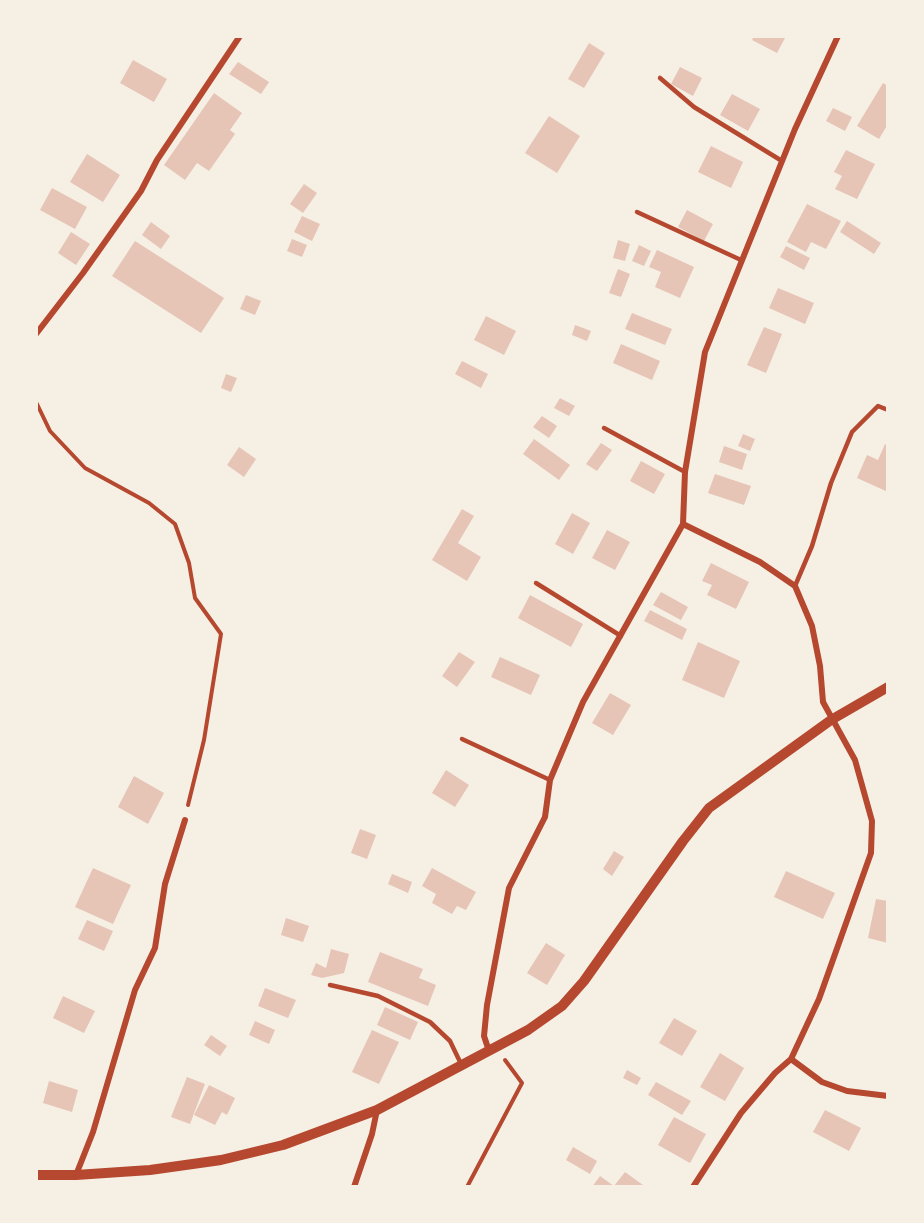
<!DOCTYPE html>
<html>
<head>
<meta charset="utf-8">
<style>
	body { margin:0 }
	#map { position:relative; width:924px; height:1223px; overflow:hidden; background:#f6efe4; font-family:"DM Sans",sans-serif }
	canvas { display:block }
	.frame { position:absolute; inset:0; border:38px solid #f6efe4; pointer-events:none }
</style>
</head>
<body>
<div id="map">
<canvas width="924" height="1223"></canvas>
<div class="frame"></div>
</div>
<script>
const context = document.querySelector('canvas').getContext('2d');
context.lineJoin = 'round';
function fillPath(path, color) {
  context.fillStyle = color;
  context.fill(path, 'evenodd');
}
function trace(path, color, width, dash) {
  context.strokeStyle = color;
  context.lineWidth = width;
  context.lineCap = dash ? 'butt' : 'round';
  context.setLineDash(dash || []);
  context.stroke(path);
}
fillPath(new Path2D(`
	M754,36H786L777,53L752,40Z
	M589,43L605,53L584,88L568,79Z
	M133,60L167,79L154,102L120,83Z
	M238,62L269,82L261,94L229,74Z
	M680,67L702,78L693,96L671,84Z
	M883,83L888,86V124L879,139L857,126Z
	M214,93L242,113L230,130L235,134L209,171L197,163L185,180L164,165Z
	M732,94L760,109L748,131L720,115Z
	M833,108L852,117L845,131L826,121Z
	M549,116L580,136L557,173L525,153Z
	M711,146L743,162L731,188L698,172Z
	M846,150L875,164L857,199L835,189L842,176L834,172Z
	M87,154L120,175L103,202L70,182Z
	M304,184L317,193L303,213L290,204Z
	M52,188L87,207L75,229L40,210Z
	M807,204L841,221L826,249L811,242L806,252L787,242Z
	M687,210L713,224L704,241L678,227Z
	M302,216L320,224L312,241L294,232Z
	M847,221L881,243L874,254L840,232Z
	M151,222L170,236L161,249L142,235Z
	M71,232L90,244L76,265L58,253Z
	M292,239L307,245L302,257L287,251Z
	M618,240L630,244L625,261L613,258Z
	M135,241L224,298L201,333L112,276Z
	M639,245L651,251L644,266L632,261Z
	M786,246L810,258L804,270L780,257Z
	M657,250L694,267L680,298L655,287L661,272L649,267Z
	M618,269L630,274L621,297L609,293Z
	M778,288L814,303L805,324L769,308Z
	M246,295L261,301L255,315L240,309Z
	M632,313L672,329L665,345L625,329Z
	M486,316L516,331L504,355L474,340Z
	M575,325L591,331L587,341L572,335Z
	M764,327L782,334L766,373L747,365Z
	M621,344L660,361L652,380L613,363Z
	M462,361L488,374L481,388L455,374Z
	M226,374L237,378L231,392L221,388Z
	M560,398L575,406L569,416L554,408Z
	M542,416L557,426L549,438L533,427Z
	M743,434L755,439L750,451L738,446Z
	M534,439L570,465L559,480L523,454Z
	M601,443L612,450L597,471L586,464Z
	M885,444L888,446V492L857,478L867,455L878,460Z
	M724,446L747,454L742,470L719,462Z
	M239,447L256,459L244,477L227,465Z
	M641,461L665,474L654,494L630,481Z
	M715,474L751,486L744,505L708,493Z
	M462,509L474,516L458,543L481,557L467,581L432,560Z
	M572,513L590,523L573,554L555,544Z
	M607,530L630,542L615,570L592,558Z
	M711,563L749,582L736,609L707,595L712,585L702,581Z
	M661,592L688,607L681,620L653,605Z
	M530,595L583,624L571,647L518,618Z
	M650,610L687,629L682,640L644,621Z
	M698,642L740,661L724,698L682,680Z
	M459,652L475,662L457,687L442,676Z
	M500,657L540,675L531,695L491,677Z
	M610,693L631,705L613,735L592,723Z
	M446,770L469,785L455,807L432,793Z
	M134,776L164,793L148,824L118,807Z
	M360,829L376,835L367,859L351,853Z
	M614,851L624,857L612,876L603,869Z
	M93,868L131,885L113,924L75,907Z
	M432,868L476,892L466,910L457,906L452,914L432,903L436,894L422,886Z
	M786,871L835,893L823,919L774,897Z
	M392,874L412,882L408,893L388,884Z
	M876,899L888,901V943L868,938Z
	M286,918L309,926L303,942L281,935Z
	M87,920L113,931L104,951L78,939Z
	M546,943L565,955L547,985L527,973Z
	M331,949L349,954L344,973L322,978L311,975L316,963L326,968Z
	M380,952L423,969L419,978L436,985L428,1006L368,982Z
	M265,988L296,1000L288,1018L258,1006Z
	M63,996L95,1011L84,1033L53,1018Z
	M385,1007L418,1022L410,1040L377,1025Z
	M674,1018L697,1031L682,1056L659,1043Z
	M255,1021L275,1030L269,1044L249,1035Z
	M372,1030L399,1042L379,1084L352,1072Z
	M211,1035L227,1046L220,1056L204,1045Z
	M720,1053L744,1068L725,1101L700,1087Z
	M627,1070L641,1078L637,1085L623,1078Z
	M187,1077L205,1084L190,1124L171,1117Z
	M49,1081L78,1090L72,1112L43,1103Z
	M656,1082L691,1101L682,1115L648,1095Z
	M209,1085L235,1098L227,1115L222,1112L215,1125L194,1115Z
	M825,1110L861,1128L849,1151L813,1132Z
	M674,1117L706,1134L690,1163L658,1145Z
	M573,1147L597,1161L590,1174L566,1160Z
	M625,1172L643,1185L642,1187H592L600,1176L614,1186Z`), '#e6c5b7');
trace(new Path2D(`
	M36,402L50,431L85,468L149,503L175,524L189,563L195,598L221,634L204,740L188,805
	M467,1187L522,1083L505,1060`), '#b5482f', 4);
trace(new Path2D(`
	M660,78L694,107L782,161
	M637,212L741,260
	M604,428L685,472
	M536,583L621,636
	M795,586L812,546L831,483L852,432L878,406L888,410
	M462,739L550,780
	M330,985L378,996L430,1022L450,1041L462,1066`), '#b5482f', 4.5);
trace(new Path2D(`
	M36,334L83,273L141,191L157,160L240,36
	M683,524L760,562L795,586L812,626L820,666L823,702L855,760L872,821L871,853L819,999L791,1059L775,1073L741,1113L693,1187
	M489,1051L484,1036L487,1005L509,888L545,817L550,780L583,702L683,524L685,472L705,352L795,129L838,36
	M791,1059L822,1082L847,1091L888,1096
	M76,1175L93,1132L135,990L155,948L165,884L185,820
	M354,1187L372,1134L377,1110`), '#b5482f', 6);
trace(new Path2D(`
	M36,1175H76L150,1170L221,1160L283,1145L377,1110L528,1030L562,1006L584,981L683,841L709,808L831,720L888,687`), '#b5482f', 10);
</script>
</body>
</html>
